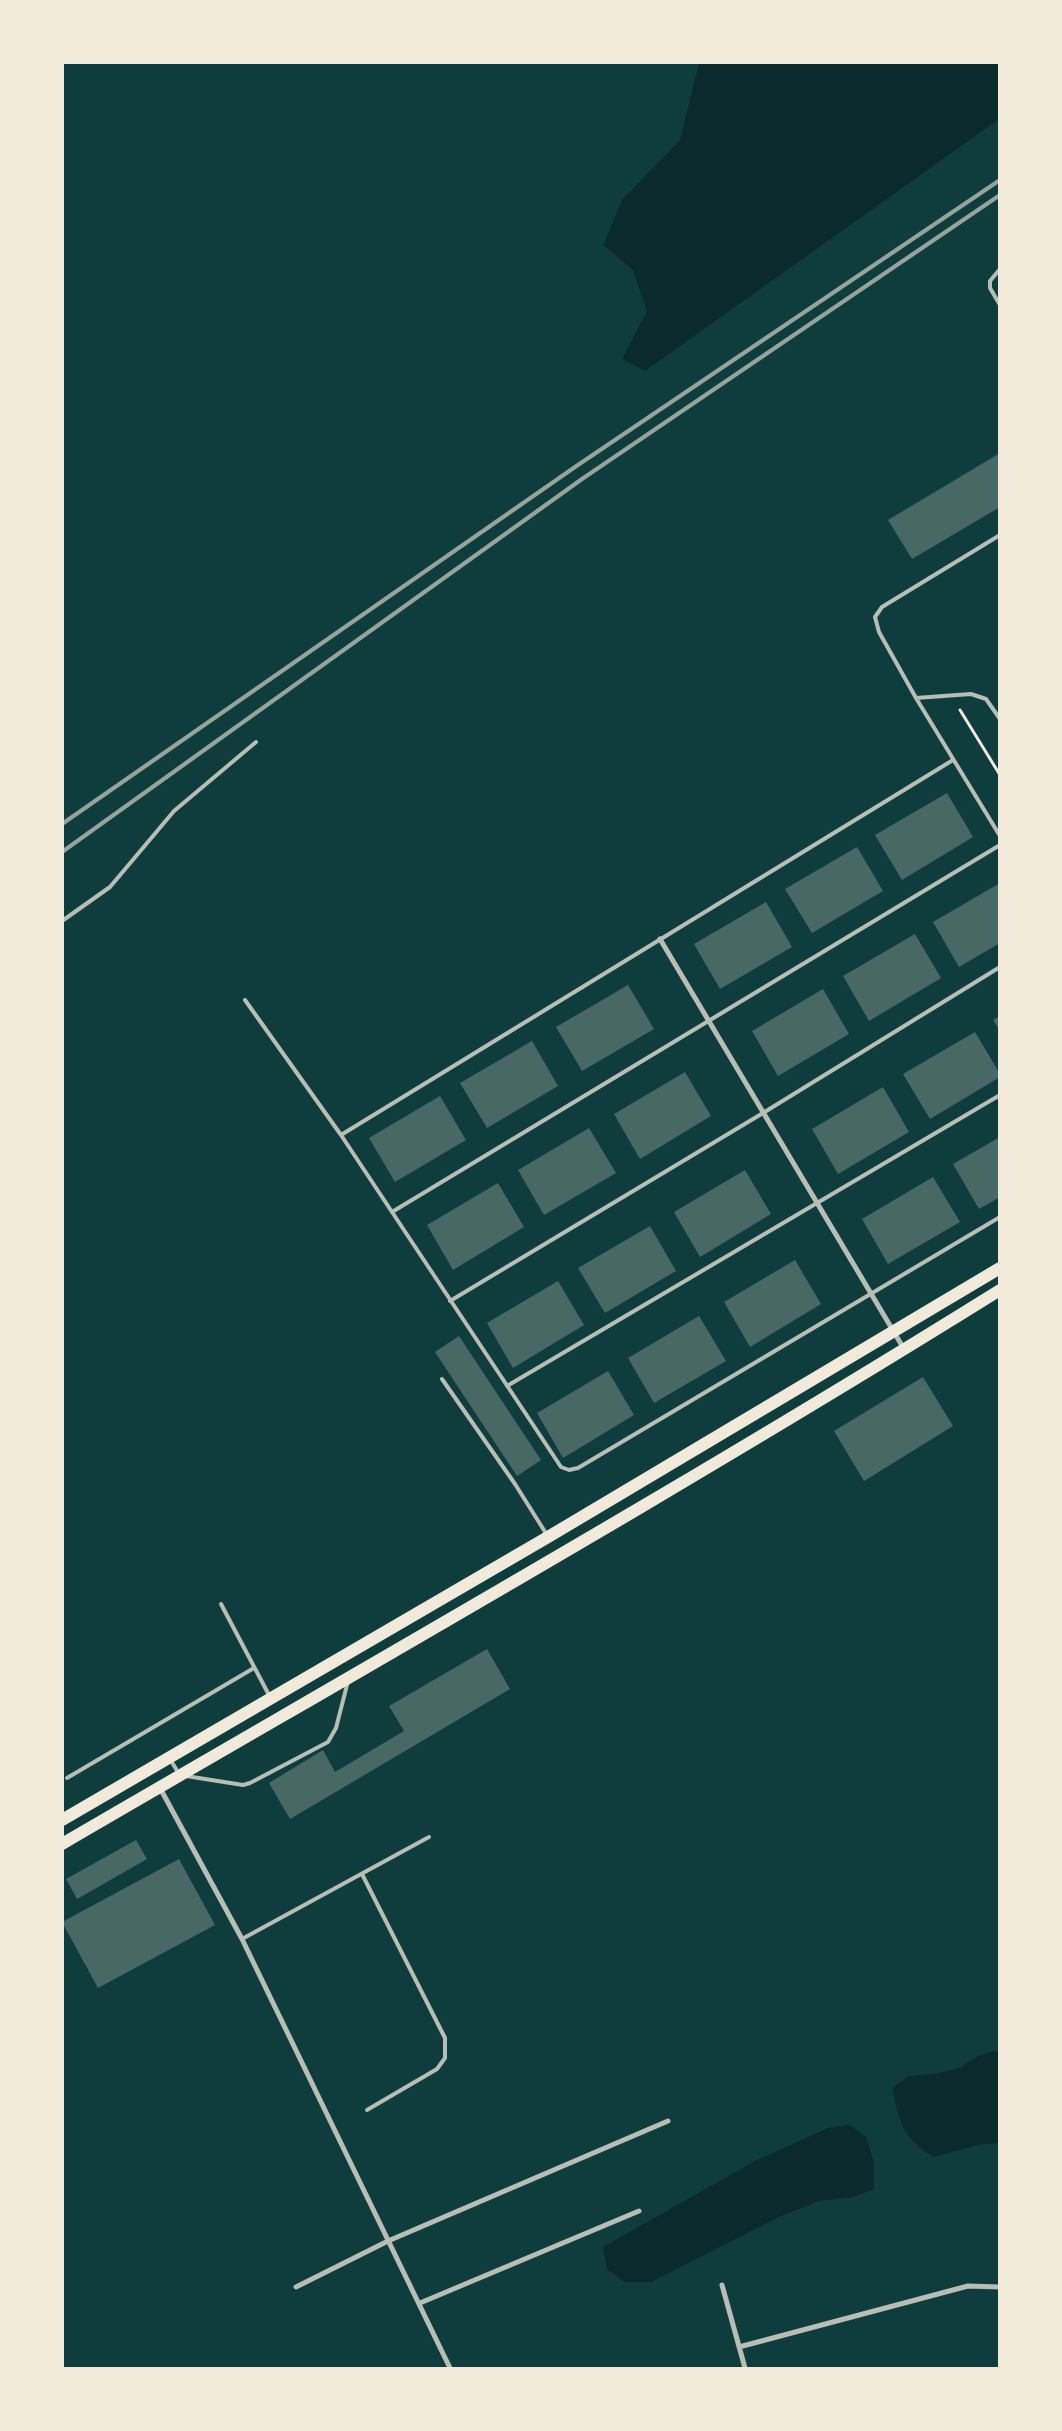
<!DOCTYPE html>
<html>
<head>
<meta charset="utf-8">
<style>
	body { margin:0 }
	#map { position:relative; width:1062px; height:2431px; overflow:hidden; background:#0f3d3e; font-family:"Sofia Sans Condensed",sans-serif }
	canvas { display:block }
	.frame { position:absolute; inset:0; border:64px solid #f1e9da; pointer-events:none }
</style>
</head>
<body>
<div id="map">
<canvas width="1062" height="2431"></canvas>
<div class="frame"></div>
</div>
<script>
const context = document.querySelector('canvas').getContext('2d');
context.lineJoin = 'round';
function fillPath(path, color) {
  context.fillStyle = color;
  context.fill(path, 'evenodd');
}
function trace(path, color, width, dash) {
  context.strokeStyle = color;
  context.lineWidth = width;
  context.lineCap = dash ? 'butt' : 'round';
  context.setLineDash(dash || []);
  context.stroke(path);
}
fillPath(new Path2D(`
	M699,63H999V119L645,371L622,359L647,311L633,270L603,245L622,200L680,140Z
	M994,2051L999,2052V2143L977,2145L934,2157C903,2140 899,2120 892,2088L909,2076L935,2074L960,2068L978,2056Z
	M850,2125L866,2137L874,2162V2189L853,2197L819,2201L779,2217L651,2282H624L607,2269L603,2247L757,2160L828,2128Z`), '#0a2a2b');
fillPath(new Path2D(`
	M1000,453V507L912,559L888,520Z
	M947,793L973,837L902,880L875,835Z
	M857,847L883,891L812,933L785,889Z
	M1000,883V943L959,967L933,922Z
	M766,902L792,947L720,989L694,944Z
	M915,934L941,978L869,1021L843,976Z
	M628,985L654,1029L582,1071L556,1027Z
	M823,989L849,1034L778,1076L752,1031Z
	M1000,1016V1031L993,1020Z
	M975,1032L1000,1074V1077L930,1119L903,1074Z
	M532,1041L558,1086L487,1128L460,1083Z
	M685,1072L711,1116L640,1159L614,1114Z
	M883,1087L909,1132L838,1174L812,1129Z
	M440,1096L466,1140L395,1182L369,1138Z
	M589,1128L616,1173L544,1215L518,1170Z
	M1000,1137V1197L979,1209L953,1164Z
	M745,1170L771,1214L700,1257L674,1212Z
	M933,1177L960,1222L888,1264L862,1219Z
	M498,1183L524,1227L453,1270L427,1225Z
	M650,1226L676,1271L605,1313L578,1268Z
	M795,1260L821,1304L750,1347L724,1302Z
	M558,1281L584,1325L513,1368L487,1323Z
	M699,1316L726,1361L654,1403L628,1358Z
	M459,1336L541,1460L517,1476L435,1352Z
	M608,1371L634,1415L563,1458L537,1413Z
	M923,1377L953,1426L864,1481L834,1431Z
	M487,1649L510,1689L290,1819L269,1783L323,1750L335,1772L404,1731L389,1706Z
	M136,1840L147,1859L77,1899L66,1879Z
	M179,1859L215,1925L98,1988L62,1922Z`), '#486865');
trace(new Path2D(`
	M960,710L1000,775`), '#f1e9da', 3);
trace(new Path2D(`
	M1000,269L990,281V288L1000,305
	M1000,535L882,607L875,617L879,632L916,698L1000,836
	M916,698L971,694L986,699L1000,719
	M62,921L110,887L174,811L256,742
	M245,1000L341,1135L561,1467L569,1470L578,1468L1000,1217
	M341,1135L953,760
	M392,1212L1000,845
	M450,1301L763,1113L1000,967
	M442,1379L515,1484L547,1535
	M507,1386L1000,1095
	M221,1604L270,1697
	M170,1759L179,1774
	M186,1776L243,1785L250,1783L328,1742L336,1728L348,1681
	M67,1778L254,1668
	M362,1874L445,2038V2058L437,2069L367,2110
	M242,1939L429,1837`), '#b8beb3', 4);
trace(new Path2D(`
	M660,939L904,1349
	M160,1788L242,1939L450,2368
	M722,2285L745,2368
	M296,2287L388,2241L668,2121
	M420,2303L639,2211
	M739,2347L968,2286L1000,2287`), '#b8beb3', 5);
trace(new Path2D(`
	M62,1820L548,1537L1000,1268
	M62,1844C376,1661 692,1482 1000,1290`), '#f1e9da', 12);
trace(new Path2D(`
	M62,824L575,467L1000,180
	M62,852L582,479L1000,195`), '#97a49c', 4);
</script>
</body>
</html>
